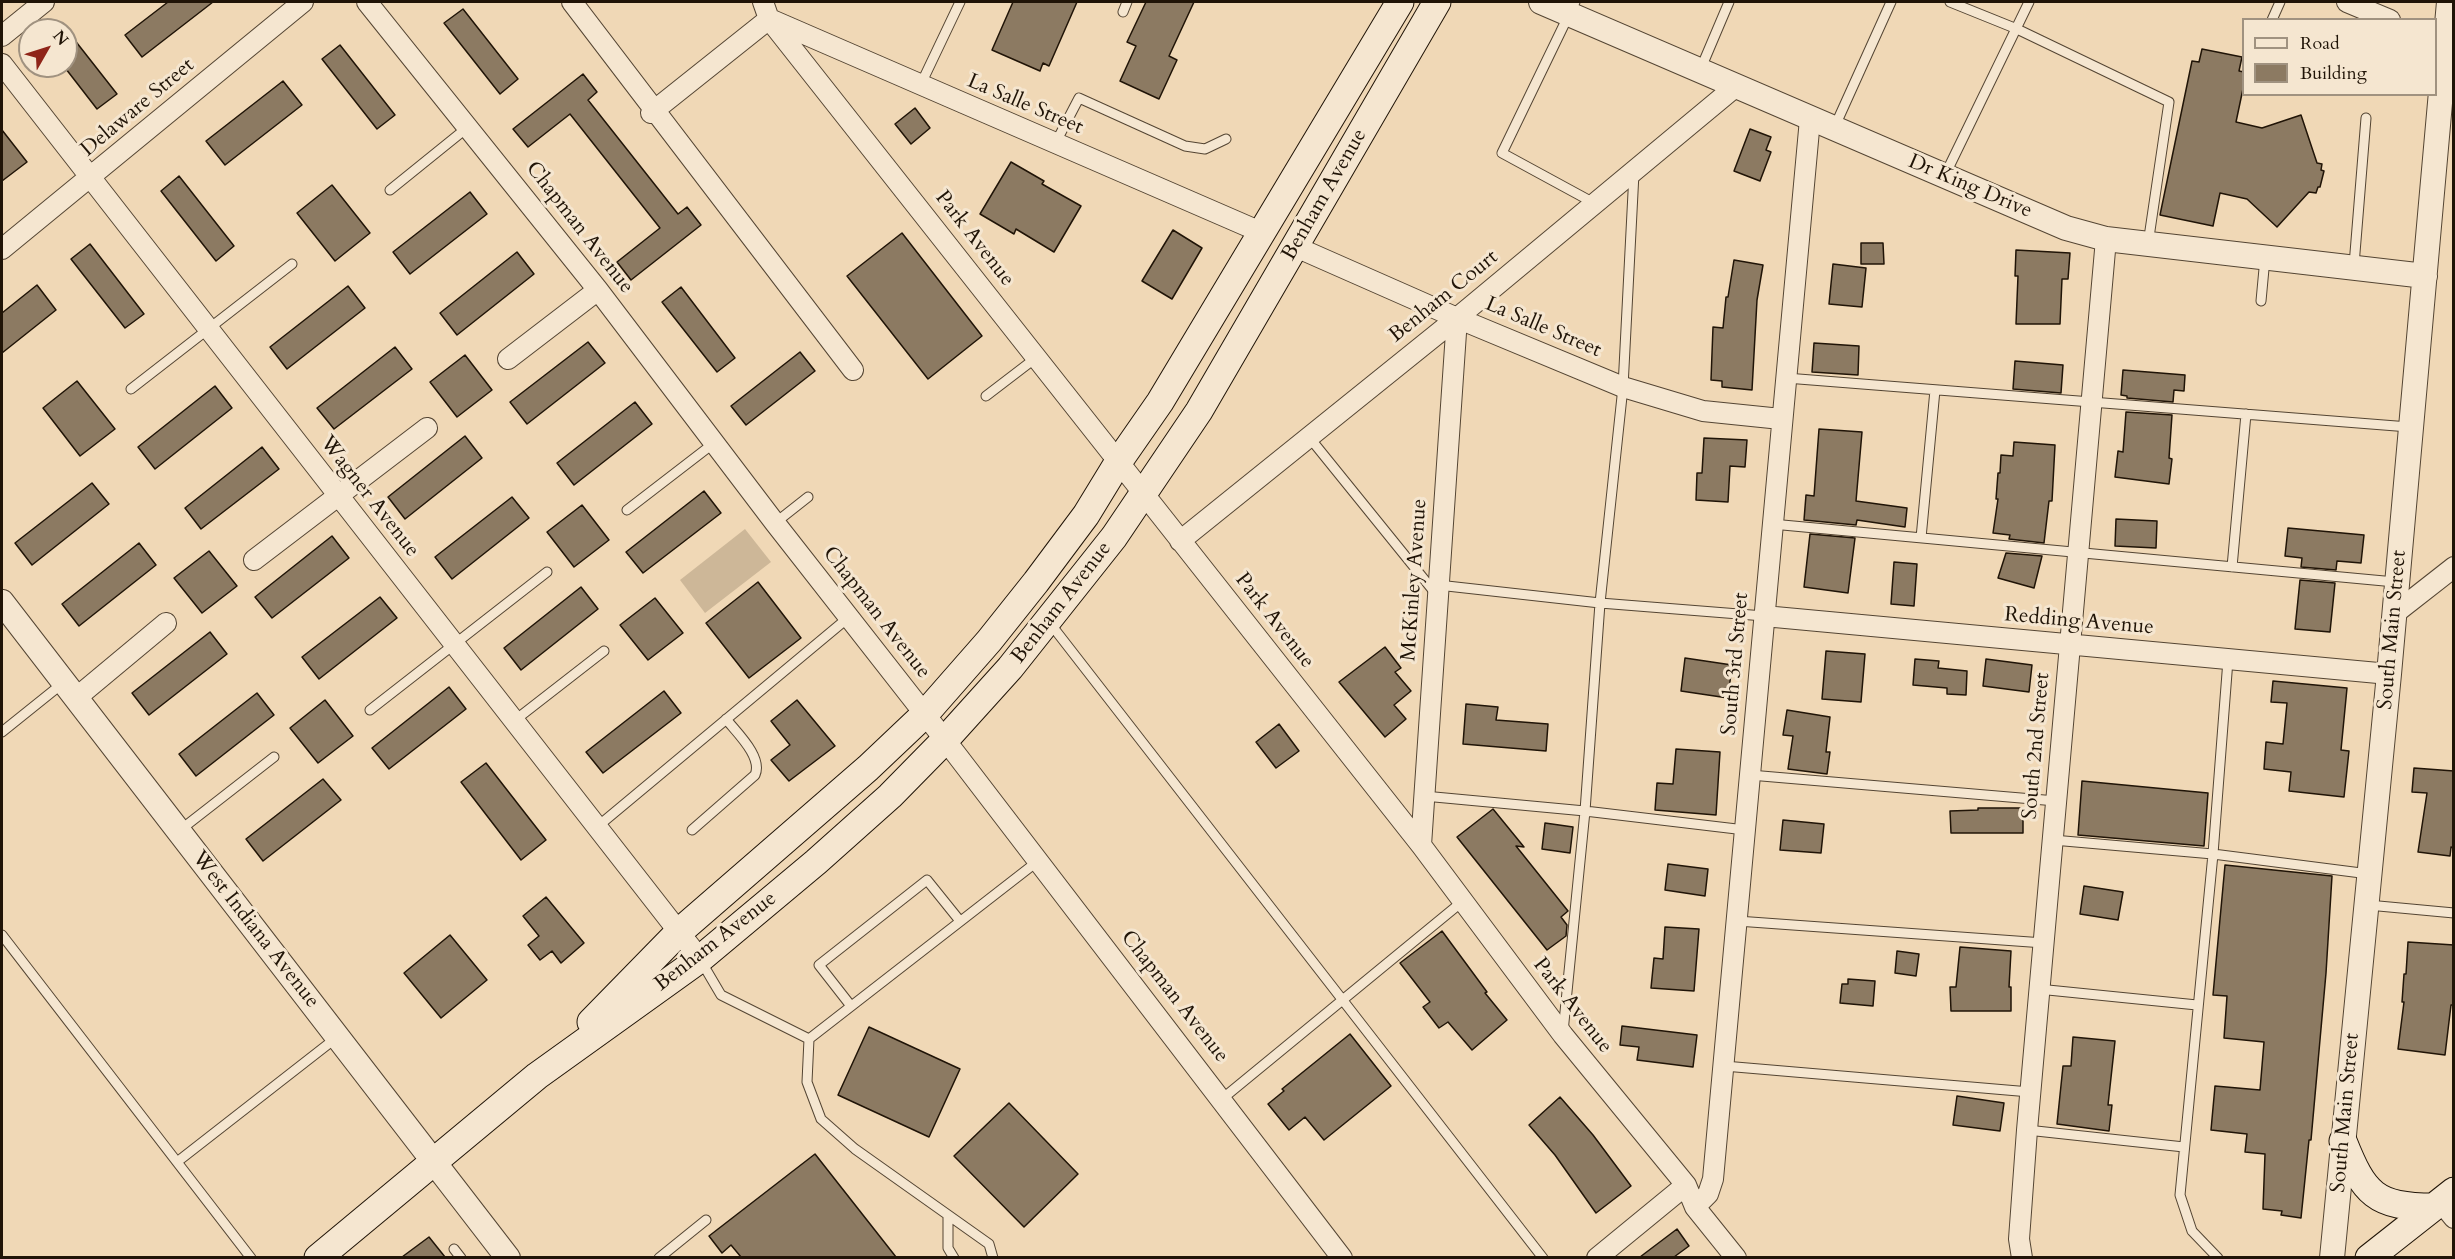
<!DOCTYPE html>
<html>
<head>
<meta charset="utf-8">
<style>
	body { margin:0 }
	#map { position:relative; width:2455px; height:1259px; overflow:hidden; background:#f0d8b6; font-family:Cardo,serif }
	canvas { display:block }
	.frame { position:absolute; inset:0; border:3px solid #201407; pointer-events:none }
	.legend { position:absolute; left:2242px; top:18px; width:195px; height:78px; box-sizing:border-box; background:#f5e6d0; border:2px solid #a09280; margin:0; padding:8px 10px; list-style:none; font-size:18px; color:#201407 }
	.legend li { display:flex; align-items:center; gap:12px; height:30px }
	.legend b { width:30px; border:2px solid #a09280 }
	.north { position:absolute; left:18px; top:18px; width:60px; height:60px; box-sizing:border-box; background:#f5e6d0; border:2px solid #a09280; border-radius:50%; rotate:51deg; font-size:16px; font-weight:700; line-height:24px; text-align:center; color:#201407 }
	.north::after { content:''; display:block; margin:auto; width:21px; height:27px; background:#8f2418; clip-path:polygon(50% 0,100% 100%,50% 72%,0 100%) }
</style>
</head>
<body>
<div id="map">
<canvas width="2455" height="1259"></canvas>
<div class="frame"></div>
<ul class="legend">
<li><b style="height:8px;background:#f5e6d0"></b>Road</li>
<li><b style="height:16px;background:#8c7a62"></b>Building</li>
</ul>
<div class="north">N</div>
</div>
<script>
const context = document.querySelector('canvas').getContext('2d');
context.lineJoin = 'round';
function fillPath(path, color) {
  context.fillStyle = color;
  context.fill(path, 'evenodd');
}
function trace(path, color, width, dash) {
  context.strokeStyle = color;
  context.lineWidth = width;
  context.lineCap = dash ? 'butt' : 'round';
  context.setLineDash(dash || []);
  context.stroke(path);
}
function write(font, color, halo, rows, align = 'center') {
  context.font = font + ' Cardo,serif';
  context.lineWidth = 6;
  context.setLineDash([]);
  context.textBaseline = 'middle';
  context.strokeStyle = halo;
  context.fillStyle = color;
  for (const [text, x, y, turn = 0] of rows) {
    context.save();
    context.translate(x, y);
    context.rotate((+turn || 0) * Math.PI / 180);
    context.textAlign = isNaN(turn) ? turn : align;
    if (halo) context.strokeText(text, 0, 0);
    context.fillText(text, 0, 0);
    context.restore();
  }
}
fillPath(new Path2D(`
	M745,529L771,562L705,613L680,580Z`), '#cdb798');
const building = new Path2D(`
	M168,2H213L142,57L125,35Z
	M1013,2H1077L1049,66L1043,63L1040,71L992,50Z
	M1146,2H1194L1169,56L1177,60L1159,99L1120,81L1136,46L1127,42Z
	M463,9L518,79L500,94L444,23Z
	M66,29L117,94L97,109L66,69Z
	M340,45L395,115L377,129L322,59Z
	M2202,49L2242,57L2239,71L2244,72V84L2236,122L2262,128L2301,115L2317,163L2322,164L2321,170L2324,171L2320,187H2318L2316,193L2309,192L2277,227L2247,199L2220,193L2213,226L2160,215L2192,61L2199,62Z
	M583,74L597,92L588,100L678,214L687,207L701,225L631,280L617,262L660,228L570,114L528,147L513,129Z
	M283,81L302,105L225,165L206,141Z
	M915,108L930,128L911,144L895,124Z
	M1750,129L1771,137L1766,150L1771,152L1760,181L1734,171Z
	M2,130L27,162L2,181Z
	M1011,162L1044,181L1042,184L1081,206L1054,252L1016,229L1014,234L980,214Z
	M179,176L234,246L216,261L161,191Z
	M332,185L370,233L335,261L297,213Z
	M470,192L487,214L410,274L393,252Z
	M1173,230L1202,248L1172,299L1142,281Z
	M902,233L982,336L928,379L847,276Z
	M1861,243H1883L1884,264H1861Z
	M90,244L144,314L125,328L71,259Z
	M2016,250L2070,253L2068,279H2062L2060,324H2016L2018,276H2015Z
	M517,252L534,274L457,335L440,313Z
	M1734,260L1763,265L1757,300L1752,390L1722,387V381L1711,380L1713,327L1723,328L1726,297H1728Z
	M1833,264L1866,268L1862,307L1829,304Z
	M37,285L56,310L2,353V313Z
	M348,286L365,308L287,369L270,347Z
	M681,287L735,358L717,372L662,302Z
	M588,342L605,363L527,424L510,402Z
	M1814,343L1859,346L1858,375L1812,372Z
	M395,347L412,369L334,429L317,408Z
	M800,352L815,371L746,425L731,406Z
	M465,355L492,390L457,417L430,382Z
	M2015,361L2063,365L2061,393L2013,389Z
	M2123,370L2185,375L2184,391L2174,390L2173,402L2127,398V396L2121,395Z
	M77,381L115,429L80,456L43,408Z
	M215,386L232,408L155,469L138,447Z
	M635,402L652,424L574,485L557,463Z
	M2126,412L2172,415L2169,458L2172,459L2169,484L2115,477L2118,451L2123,452Z
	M1819,429L1862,432L1856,501L1907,508L1905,527L1857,520L1856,525L1804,520L1806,495L1814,496Z
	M465,436L482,458L405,519L388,497Z
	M1704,438L1747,440L1745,467L1730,466L1728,502L1696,500L1697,473H1702Z
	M2014,442L2055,445L2052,501H2049L2044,543L2009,539L2010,535L1993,533L1998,499H1996L1998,473H2000L2001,455L2013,456Z
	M262,447L279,469L201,529L185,508Z
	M92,483L109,504L32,565L15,543Z
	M704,491L721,513L643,573L626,552Z
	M512,497L529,518L452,579L435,557Z
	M582,505L609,540L574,567L547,532Z
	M2116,519L2157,521L2156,548L2115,546Z
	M2288,528L2364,535L2361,563L2337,561L2336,570L2301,567L2302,558L2285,556Z
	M1810,534L1855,538L1848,593L1804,587Z
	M332,536L349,558L272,618L255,597Z
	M139,543L156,565L79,626L62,604Z
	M209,551L237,586L202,613L174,578Z
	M2006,553L2042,556L2034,588L1998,578Z
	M1894,562L1917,564L1914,606L1891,604Z
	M2300,580L2335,583L2330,632L2295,629Z
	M758,582L801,638L749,678L706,623Z
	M581,587L598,609L521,670L504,648Z
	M380,597L397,618L319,679L302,657Z
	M655,598L683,633L648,660L620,625Z
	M210,632L227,654L149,715L132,693Z
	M1385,647L1401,668L1395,672L1411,691L1394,705L1406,719L1385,737L1339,682Z
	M1826,651L1865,654L1861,702L1822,699Z
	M1685,658L1732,665L1728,698L1681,691Z
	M1915,659L1939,661L1938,668L1967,671L1966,695L1947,694V688L1913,685Z
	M1986,659L2032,665L2029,692L1983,686Z
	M2273,681L2347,688L2341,750L2349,751L2344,797L2289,791L2291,772L2264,769L2266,742L2283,744L2287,703L2271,702Z
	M449,687L466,709L389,769L372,748Z
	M664,691L681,713L603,773L586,752Z
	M257,693L274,715L196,776L179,754Z
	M325,700L353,736L318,763L290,728Z
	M797,700L835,746L789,781L771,760L790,745L771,721Z
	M1466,704L1498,707L1496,720L1548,724L1546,751L1463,744Z
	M1787,710L1830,717L1826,752H1830L1827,774L1788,769L1793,736L1783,735Z
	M1279,724L1299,751L1276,768L1256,742Z
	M1676,749L1720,752L1716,815L1655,810L1657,783L1673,784Z
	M486,763L546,840L521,860L461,782Z
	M2414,768L2454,771V848L2451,847L2450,856L2418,852L2427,793L2412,792Z
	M323,779L341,800L263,861L246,839Z
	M2082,781L2208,793L2204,846L2078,835Z
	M1978,808H2023V833H1951L1950,811L1978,810Z
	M1493,809L1524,847L1516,846L1568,911L1561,917L1567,925L1566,936L1547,950L1457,837Z
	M1783,820L1824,824L1821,853L1780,850Z
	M1545,823L1573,827L1570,853L1542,849Z
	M1668,864L1708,869L1705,896L1665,890Z
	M2225,865L2332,876L2326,973L2311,1140H2309L2301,1218L2281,1215L2282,1211L2263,1209L2265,1154L2245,1152L2247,1134L2211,1130L2215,1086L2260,1090L2264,1042L2224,1038L2227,996L2213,995Z
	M2084,886L2123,892L2118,920L2080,914Z
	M546,897L584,943L561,963L552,951L540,960L528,945L539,936L523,916Z
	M1665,927L1699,929L1694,991L1651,988L1654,958L1663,959Z
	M1442,931L1487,992L1485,993L1507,1020L1472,1050L1448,1022L1439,1028L1423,1007L1430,1002L1400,963Z
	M450,935L487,980L441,1018L404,973Z
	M2408,942L2454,945V1005H2451L2445,1055L2398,1049L2404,1002H2402L2404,974H2406Z
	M1960,947L2011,951L2009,987H2011V1011H1951L1950,987H1956Z
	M1897,951L1919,954L1916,976L1895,973Z
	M1848,979L1875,981L1873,1006L1840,1003L1842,984H1848Z
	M1622,1026L1697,1035L1693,1067L1637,1060L1639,1047L1620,1045Z
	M869,1027L960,1069L929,1137L838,1095Z
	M1350,1034L1391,1086L1324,1140L1305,1117L1289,1130L1268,1104L1284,1091L1282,1089Z
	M2073,1037L2115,1041L2108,1105H2112L2109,1131L2057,1124L2063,1066H2071Z
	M1957,1096L2004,1103L2000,1131L1953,1125Z
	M1560,1097L1593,1135L1631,1186L1596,1213L1555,1155L1529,1125Z
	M1009,1103L1078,1174L1024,1227L954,1156Z
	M815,1154L896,1257H741L731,1245L722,1253L709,1236Z
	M1677,1229L1689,1246L1674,1257H1640Z
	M429,1237L445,1257H402Z`);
fillPath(building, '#8c7a62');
trace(building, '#201407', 1.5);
const service = new Path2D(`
	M1575,2L1502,153L1594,203
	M1950,2L2017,29L2169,102L2148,244
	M1123,12L1127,2
	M2272,20L2280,2
	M1701,68L1729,2
	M920,86L960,2
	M1835,126L1891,2
	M1055,144L1079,98L1185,146L1205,149L1226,139
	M1945,175L2029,2
	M390,190L468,127
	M2354,265L2366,118
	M2261,301L2265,258
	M1786,378L2409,427
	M131,389L292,264
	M986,396L1037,357
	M1309,437L1436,594
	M627,510L714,443
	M775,523L808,497
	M1772,524L2395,582
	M1921,538L1935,390
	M2232,567L2246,414
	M1438,585L1600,603L1764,616
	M1049,622L1543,1258
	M370,710L547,572
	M514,721L604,651
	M2,732L63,683
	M1750,775L2056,801
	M1424,796L1585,811L1745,830
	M597,827L849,617
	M692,830L755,775C763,757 737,733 726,719
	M179,831L274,757
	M2053,840L2213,854L2369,874
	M2368,905L2454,913
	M1737,921L2044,943
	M2,935L251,1258
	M701,961L721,995L809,1039
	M2038,989L2197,1005
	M851,1006L819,965L927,880L960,921
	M1563,1032L1585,811L1600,603L1623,387L1634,173
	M1724,1066L2030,1092
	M1222,1099L1463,901
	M2027,1130L2184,1147
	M177,1162L336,1038
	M948,1215V1248L954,1258
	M454,1249L461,1258
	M659,1258L706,1220
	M993,1258L989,1244L855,1149L821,1119L807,1082L809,1039L1038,861
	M2218,1258L2192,1231L2180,1195L2213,854L2228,660`);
const minor = new Path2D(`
	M367,2L598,290L775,523L956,754L1342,1258
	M572,2L853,370
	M2347,2L2390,20
	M769,19L1421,845L1563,1035L1686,1185L1695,1207L1736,1258
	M772,20L1263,233
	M2,36L44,2
	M2,64L700,959
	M651,113L769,19L763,2
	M1296,247L1457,318L1623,387L1703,411L1781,419
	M2,249L303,2
	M508,359L598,290
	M1180,541L1457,318L1735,87
	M254,560L427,428
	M2394,614L2454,567
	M1764,616L2389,674
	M76,698L166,623
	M1421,845L1457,318
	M2441,1202L2454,1218
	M1695,1207L1708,1194L1713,1179L1810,119
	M1597,1258L1686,1185
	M2022,1258L2019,1239L2027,1130L2106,239`);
const tertiary = new Path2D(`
	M1541,2L2066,228L2106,239L2425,276
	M2,602L508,1258
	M2332,1258L2389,674L2449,2`);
const secondary = new Path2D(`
	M591,1022L679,932L868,768L925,714L989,641L1036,582L1086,515L1119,461L1160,402L1400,2
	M2343,1141C2364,1194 2375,1207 2434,1207
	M318,1258L537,1076L700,959L816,862L890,796L945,740L1010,668L1114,537L1199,411L1437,2
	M2369,1258L2454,1191`);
trace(service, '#544533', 11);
trace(minor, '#544533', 22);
trace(tertiary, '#544533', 26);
trace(secondary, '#201407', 29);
trace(service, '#f5e6d0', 9);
trace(minor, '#f5e6d0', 20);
trace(tertiary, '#f5e6d0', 24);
trace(secondary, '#f5e6d0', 27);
write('21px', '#201407', '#f5e6d0', [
	["La Salle Street",1025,105,23],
	["Delaware Street",138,108,-40],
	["Dr King Drive",1970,187,23],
	["Benham Avenue",1325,195,-60],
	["Chapman Avenue",579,228,52],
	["Park Avenue",974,239,52],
	["Benham Court",1444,297,-39],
	["La Salle Street",1543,328,23],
	["Wagner Avenue",369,497,52],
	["McKinley Avenue",1415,580,-86],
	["Benham Avenue",1062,603,-52],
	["Chapman Avenue",876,613,52],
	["Park Avenue",1274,621,52],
	["Redding Avenue",2079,622,5],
	["South Main Street",2393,630,-85],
	["South 3rd Street",1736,664,-85],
	["South 2nd Street",2037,746,-85],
	["West Indiana Avenue",255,930,52],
	["Benham Avenue",716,942,-38],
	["Chapman Avenue",1174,997,52],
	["Park Avenue",1572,1006,52],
	["South Main Street",2346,1113,-85]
]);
</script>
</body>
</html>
